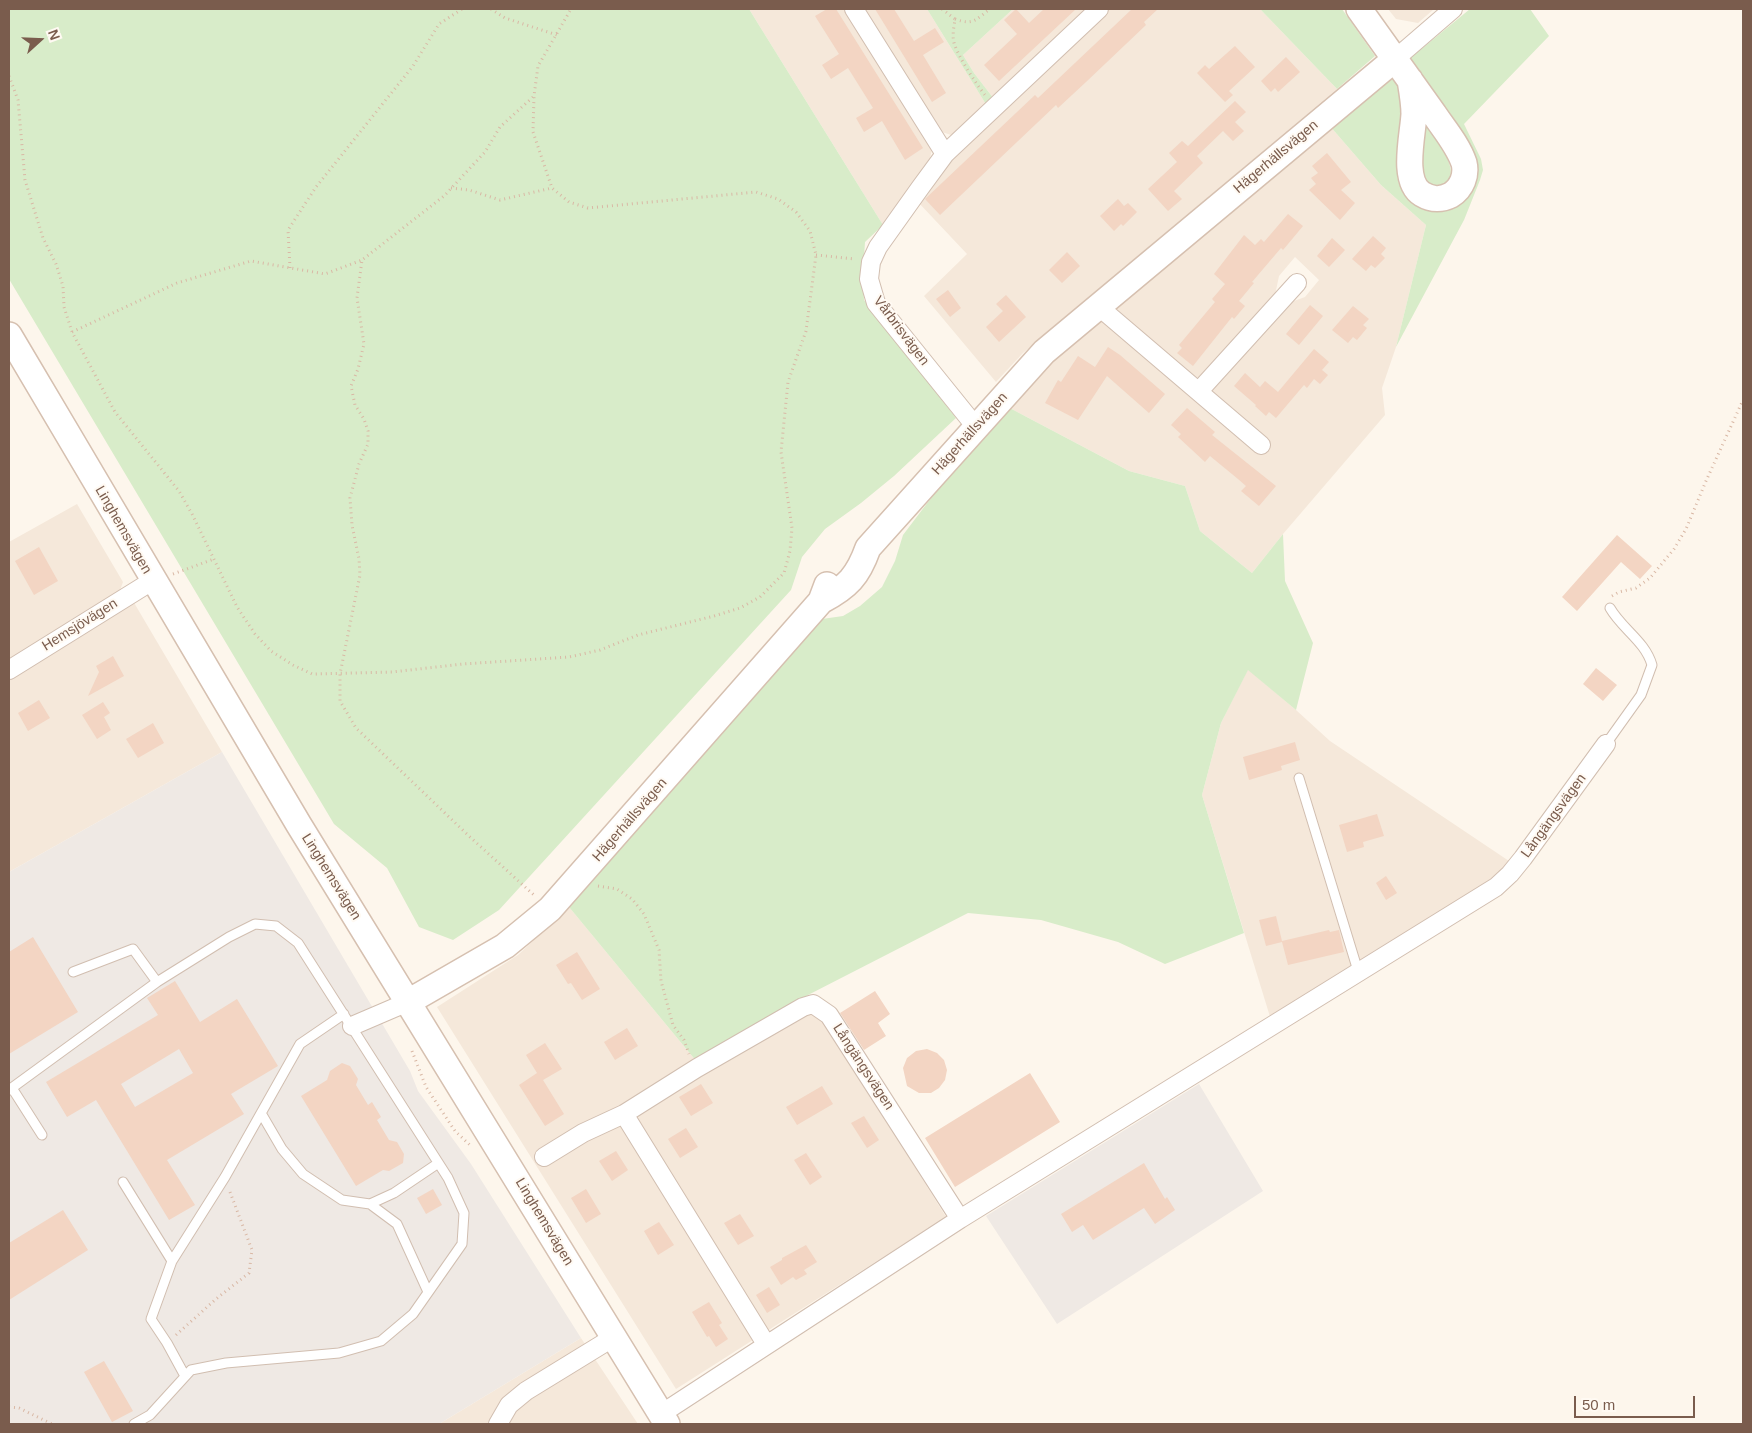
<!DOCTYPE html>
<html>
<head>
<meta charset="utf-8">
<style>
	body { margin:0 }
	#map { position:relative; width:1752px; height:1433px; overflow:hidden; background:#fdf6ec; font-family:Helvetica,sans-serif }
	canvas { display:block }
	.frame { position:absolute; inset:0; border:10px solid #7a5c4d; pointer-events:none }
	.north { position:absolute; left:15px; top:15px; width:50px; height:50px; -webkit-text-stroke:4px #fffaf3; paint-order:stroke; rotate:70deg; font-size:14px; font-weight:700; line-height:20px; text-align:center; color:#7a5c4d }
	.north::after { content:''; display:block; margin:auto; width:18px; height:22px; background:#7a5c4d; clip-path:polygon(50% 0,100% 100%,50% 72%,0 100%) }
	.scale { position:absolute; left:1574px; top:1396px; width:121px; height:22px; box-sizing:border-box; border:2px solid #7a5c4d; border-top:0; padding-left:6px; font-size:15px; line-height:18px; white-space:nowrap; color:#7a5c4d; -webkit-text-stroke:4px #fffaf3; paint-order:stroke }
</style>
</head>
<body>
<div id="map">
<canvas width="1752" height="1433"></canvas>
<div class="frame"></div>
<div class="north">N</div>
<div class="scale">50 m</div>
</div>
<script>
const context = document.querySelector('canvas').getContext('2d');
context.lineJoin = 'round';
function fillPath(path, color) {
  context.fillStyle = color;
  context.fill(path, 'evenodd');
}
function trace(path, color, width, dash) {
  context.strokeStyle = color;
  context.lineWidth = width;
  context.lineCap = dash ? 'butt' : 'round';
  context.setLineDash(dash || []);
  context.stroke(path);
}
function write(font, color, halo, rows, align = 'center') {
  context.font = font + ' Helvetica,sans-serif';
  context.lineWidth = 4;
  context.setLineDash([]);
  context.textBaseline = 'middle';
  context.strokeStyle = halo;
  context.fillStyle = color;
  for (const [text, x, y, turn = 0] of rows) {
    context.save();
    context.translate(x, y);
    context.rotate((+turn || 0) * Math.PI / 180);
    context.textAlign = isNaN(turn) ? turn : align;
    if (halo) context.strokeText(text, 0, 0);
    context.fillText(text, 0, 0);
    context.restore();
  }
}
fillPath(new Path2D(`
	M749,9H847L932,149L930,158L883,225Z
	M861,9H927L987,106L958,132L951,135L939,131Z
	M1013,9H1087L994,99L974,73L963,55Z
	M1107,9H1260L1337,89L1047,332L1023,353L996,382L924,296L967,254L917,201L947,161Z
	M1388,9H1434L1418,23L1396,19Z
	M1329,125L1381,185L1426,225L1396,347L1382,388L1385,415L1283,534L1252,573L1200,531L1185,486L1129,471L1004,405L1099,316L1209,391L1283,305L1305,297L1319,280L1295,257L1279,276L1275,295L1204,377H1191L1110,307Z
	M77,504L123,582L119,593L9,662V542Z
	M133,601L222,752L9,872V677Z
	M1248,669L1296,710L1330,741L1509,861L1499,877L1271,1020L1202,795L1221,723Z
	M569,907L697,1062L808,995L946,1217L676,1389L437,1007L518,955Z
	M581,1338L638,1424H439Z`), '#f5e8da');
fillPath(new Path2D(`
	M222,752L410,1071L418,1091L471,1164L581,1338L439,1424H9V872Z
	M1199,1084L1263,1191L1057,1324L986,1216Z`), '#efe9e4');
fillPath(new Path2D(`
	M9,9H749L883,225L865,242L863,273L864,300L956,418L894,476L861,503L825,529L802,557L791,590L499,910L453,940L419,927L387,868L334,824L9,279Z
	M927,9H1013L963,55L974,73L994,99L987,106Z
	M1260,9H1342L1375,56L1337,89Z
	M1470,9H1530L1549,36L1464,124L1481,159L1483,170L1480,180L1464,220L1396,347L1426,225L1381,185L1329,125L1392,77C1410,90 1393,157 1398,180C1400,190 1408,198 1416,204L1469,190L1408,60Z
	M1421,117C1432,133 1479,190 1427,185L1417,163Z
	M1004,405L1129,471L1185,486L1200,531L1252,573L1283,534L1285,581L1313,643L1296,710L1248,670L1221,723L1202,795L1244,933L1165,964L1118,942L1041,920L968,913L808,995L697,1062L569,907L822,619L843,616L860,606L882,587L895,561L903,535L969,448Z`), '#d8ecc9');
fillPath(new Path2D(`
	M827,9H836L923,148L905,160L882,121L864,132L856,118L873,108L848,68L831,79L822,65L839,54L815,16Z
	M875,9H894L914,41L935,28L944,42L923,55L946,93L932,102Z
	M1016,9L1029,23L1044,9H1076L999,81L984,65L1017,34L1004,20Z
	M1132,9H1158L1144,22L1146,25L1086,82L1058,108L1056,105L940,215L925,199L1035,95L1038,98Z
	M1235,46L1255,67L1229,91L1233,95L1225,102L1197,73L1205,65L1209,69Z
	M1286,57L1300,72L1278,92L1275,88L1271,92L1261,81Z
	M1235,101L1246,112L1235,122L1244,131L1233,141L1223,131L1197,156L1203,163L1174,191L1182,199L1168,211L1148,189L1177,162L1169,153L1182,141L1188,146Z
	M1327,153L1351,182L1341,190L1355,203L1340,220L1309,190L1316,184L1311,178L1318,173L1312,166Z
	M1118,199L1124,206L1128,203L1137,212L1123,226L1121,224L1114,231L1100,216Z
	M1288,214L1303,226L1283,250L1281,248L1252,282L1254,283L1239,301L1245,306L1234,319L1232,317L1193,366L1177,353L1182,348L1179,345L1215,302L1212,299L1225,284L1214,274L1244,235L1255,245L1261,239L1264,242Z
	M1373,236L1386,248L1381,254L1385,258L1375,268L1371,265L1366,271L1352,259Z
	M1332,238L1345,250L1329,267L1317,256Z
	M1067,252L1080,266L1062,283L1049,270Z
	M948,290L961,308L950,317L936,299Z
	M1006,295L1026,317L999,342L986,327L1003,311L996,304Z
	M1310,305L1323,316L1299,345L1286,334Z
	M1353,306L1369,319L1363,325L1367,328L1357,340L1353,337L1348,343L1332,330Z
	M1108,347L1120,355L1165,394L1149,413L1107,376L1078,420L1045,403L1058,380L1061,382L1078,356L1095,367Z
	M1314,349L1329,362L1322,370L1328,375L1320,384L1314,379L1307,388L1304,385L1276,418L1269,412L1266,416L1255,406L1256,405L1234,386L1245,373L1260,387L1265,381L1278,392Z
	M1187,408L1215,432L1212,435L1276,486L1259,506L1241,491L1246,486L1238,479L1210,456L1205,462L1178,437L1181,434L1171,425Z
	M1617,535L1652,566L1640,579L1621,562L1577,611L1562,597Z
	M39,547L58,581L34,595L15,561Z
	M113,656L124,676L88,696L99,672L96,666Z
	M1596,668L1617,685L1603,701L1583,684Z
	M39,700L50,718L28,731L18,713Z
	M103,702L110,713L104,717L111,730L97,739L82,715Z
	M153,723L164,743L138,758L126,739Z
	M1295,742L1300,760L1281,766L1282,770L1249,780L1243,757Z
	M1377,814L1384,836L1363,842L1364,847L1347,852L1339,825Z
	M1386,876L1397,893L1386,900L1376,883Z
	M1276,916L1282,941L1329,930L1330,932L1339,930L1344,952L1288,965L1282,942L1266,946L1259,920Z
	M33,937L78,1012L9,1054V952Z
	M577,952L600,989L582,1000L571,983L568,984L556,965Z
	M175,981L200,1022L237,999L278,1066L231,1094L244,1114L167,1160L195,1205L169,1220L96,1100L67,1117L46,1082L158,1015L147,998ZM179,1049L193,1073L135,1107L121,1084Z
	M875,991L890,1014L878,1023L886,1036L864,1050L840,1013Z
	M627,1028L638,1046L615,1060L604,1042Z
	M545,1043L562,1069L543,1080L564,1114L545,1126L519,1085L537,1073L526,1055Z
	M927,1049L937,1053L944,1060L947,1070L945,1080L939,1088L931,1093H919L907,1086L903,1068L907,1058L916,1051Z
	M342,1063L350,1066L358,1079L356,1085L368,1105L372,1102L381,1117L377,1120L389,1140L397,1142L404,1154L403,1163L389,1171L383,1170L356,1186L301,1096L327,1080L330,1071Z
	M1030,1073L1060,1122L955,1187L925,1138Z
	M701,1084L713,1103L691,1116L679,1097Z
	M822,1086L833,1104L797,1125L786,1107Z
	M864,1116L879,1140L867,1148L851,1123Z
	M686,1128L698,1147L680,1158L668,1139Z
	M616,1151L628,1170L612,1181L599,1161Z
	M806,1153L822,1177L810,1185L794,1160Z
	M1144,1163L1165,1199L1167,1197L1175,1210L1155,1224L1144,1208L1093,1240L1083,1225L1072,1232L1061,1214Z
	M433,1189L442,1205L426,1214L417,1198Z
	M586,1189L601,1214L586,1223L571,1198Z
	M63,1210L88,1250L9,1300V1243Z
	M740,1214L754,1236L738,1245L724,1223Z
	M659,1222L674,1245L658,1255L644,1231Z
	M806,1245L817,1262L804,1270L807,1274L796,1280L793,1277L781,1285L770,1267L782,1260V1258Z
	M769,1287L780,1305L767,1313L756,1295Z
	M709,1302L722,1323L719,1325L728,1339L716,1347L709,1336L707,1337L692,1312Z
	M104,1361L133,1411L112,1422L84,1372Z`), '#f3d5c3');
const lane = new Path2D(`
	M1606,744L1641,695L1652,665C1645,641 1622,629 1610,608
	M1299,778L1358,971
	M73,972L133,949L157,982
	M12,1088L42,1135
	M9,1090L157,982L229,937L255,924L276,926L298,943L448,1178L464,1213L462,1244L413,1314L381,1341L339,1353L226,1363L191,1370L150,1415L134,1424
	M261,1113L282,1149L303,1174L342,1200L370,1204L394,1193L437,1164
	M123,1182L172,1261
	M370,1204L397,1224L428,1292
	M185,1376L167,1343L151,1319L172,1261L225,1177L300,1044L344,1014`);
const street = new Path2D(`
	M854,9L945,154
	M1395,59L1453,9
	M1098,306L1261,445
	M1199,391L1297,283
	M976,427L876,303L869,279L871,262L878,247L920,188L945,154L1099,9
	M9,670L152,581
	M352,1026L408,1002
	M624,1114L697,1068L803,1007L813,1004L829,1015L960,1219
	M544,1157L583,1133L624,1114L766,1344
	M661,1414L960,1219L1496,887L1510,874L1523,858L1606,744
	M498,1424L509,1405L526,1391L614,1337`);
const secondary = new Path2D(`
	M1359,9C1384,44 1409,79 1434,114C1444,129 1458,145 1464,163C1467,175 1462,188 1451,195C1441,200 1432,200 1422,194C1401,181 1413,135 1414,114C1414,103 1412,92 1410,80
	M9,335C106,498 201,662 299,825C420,1025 546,1224 667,1424
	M821,601C848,587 858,576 868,548L1044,352L1395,59
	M408,1002L505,946L550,909L821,601L827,585`);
trace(lane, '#d1beb0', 11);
trace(street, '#d1beb0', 20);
trace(secondary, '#d6c0b0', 28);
trace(new Path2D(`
	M491,9L505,18L557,35
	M942,9L955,19C954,27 952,35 954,43C958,56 976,84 985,95
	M955,19C974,26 976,19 990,9
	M9,76L18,100L25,180L43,238L56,264L63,286L64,307L72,332L115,412L179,491L192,514L237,607L255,634L271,651L293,665L312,674L392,672L463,664L569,657L600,650L638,635L714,616L740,608L760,597L784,573L790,551L792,528L781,452L788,382L806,331L816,255L810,231L796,212L778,199L756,192L588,208L569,202L552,188L533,132L534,96L538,66L571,9
	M533,97L500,127L485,152L444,196L362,260L357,298L364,344L358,369L351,386L355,405L364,419L368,431V444L359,464L350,498L352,525L359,559L360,575L340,674V701L356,728L470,837L535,896
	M451,188L469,190L500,200L552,188
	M816,255L855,259
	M290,268L288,230L316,187L413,66L439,24L462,9
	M72,332L177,283L251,261L325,274L362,260
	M173,574L214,559
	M1612,596L1619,592L1636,588L1650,578L1674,549L1686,529L1706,481L1743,400
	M598,886L617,889L632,899L644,914L659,950L661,981L673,1025L684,1040L689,1054
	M412,1051L426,1087L455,1131L471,1146
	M176,1335L216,1299L249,1273L252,1250L230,1192
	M9,1407L19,1408L52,1424`), '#d9b8a5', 3, [1, 4]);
trace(lane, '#fff', 9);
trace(street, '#fff', 18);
trace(secondary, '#fff', 25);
write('14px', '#7a5c4d', '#fffaf3', [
	["Hägerhällsvägen",1276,157,-40],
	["Vårbrisvägen",901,331,53],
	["Hägerhällsvägen",970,434,-48],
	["Linghemsvägen",123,530,60],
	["Hemsjövägen",80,625,-32],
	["Långängsvägen",1554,816,-54],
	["Hägerhällsvägen",630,820,-49],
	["Linghemsvägen",331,877,58],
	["Långängsvägen",863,1067,57],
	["Linghemsvägen",544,1222,59]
]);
</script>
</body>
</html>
